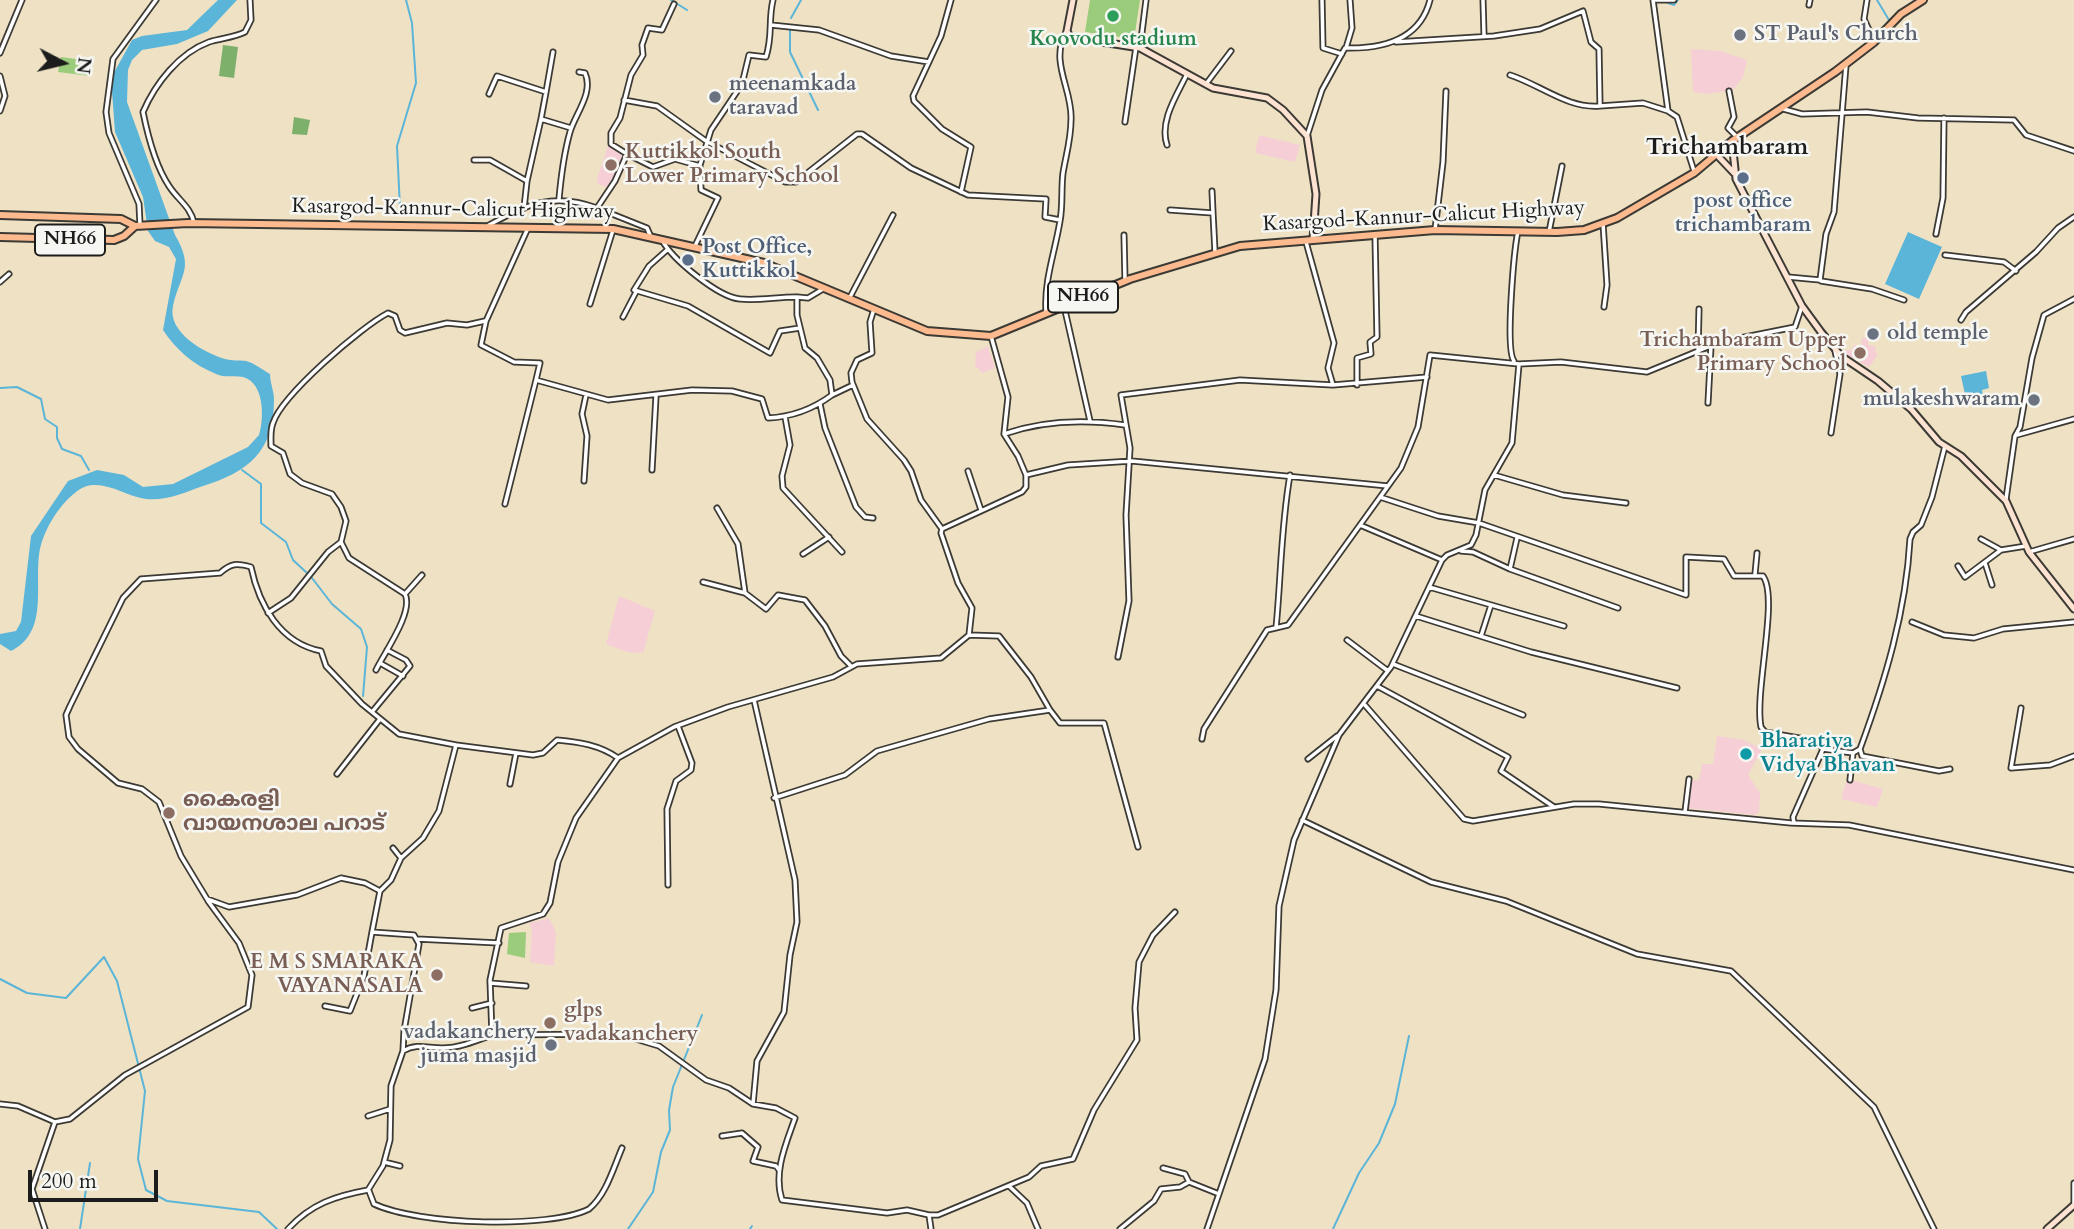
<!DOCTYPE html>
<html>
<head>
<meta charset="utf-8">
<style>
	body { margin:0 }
	#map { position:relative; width:2074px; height:1229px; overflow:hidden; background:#efe1c4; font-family:Cardo,serif }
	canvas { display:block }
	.north { position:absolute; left:28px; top:28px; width:70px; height:70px; -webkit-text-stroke:5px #f6f6f2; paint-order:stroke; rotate:97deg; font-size:19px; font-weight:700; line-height:28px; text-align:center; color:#1c1c1c }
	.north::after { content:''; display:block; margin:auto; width:24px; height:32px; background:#1c1c1c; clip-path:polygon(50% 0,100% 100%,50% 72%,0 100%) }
	.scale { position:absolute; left:28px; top:1170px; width:130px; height:32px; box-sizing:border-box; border:4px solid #1c1c1c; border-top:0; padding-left:9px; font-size:21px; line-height:24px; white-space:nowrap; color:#1c1c1c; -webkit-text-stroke:5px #f6f6f2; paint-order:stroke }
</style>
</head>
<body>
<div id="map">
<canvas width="2074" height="1229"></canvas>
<div class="north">N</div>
<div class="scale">200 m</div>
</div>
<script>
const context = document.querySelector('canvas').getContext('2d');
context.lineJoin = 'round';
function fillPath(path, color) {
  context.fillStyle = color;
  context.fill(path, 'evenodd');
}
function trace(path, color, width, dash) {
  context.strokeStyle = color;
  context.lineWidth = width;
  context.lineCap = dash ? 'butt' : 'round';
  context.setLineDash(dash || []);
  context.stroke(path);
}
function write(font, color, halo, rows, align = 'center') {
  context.font = font + ' Cardo,"Noto Sans Malayalam",serif';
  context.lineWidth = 5;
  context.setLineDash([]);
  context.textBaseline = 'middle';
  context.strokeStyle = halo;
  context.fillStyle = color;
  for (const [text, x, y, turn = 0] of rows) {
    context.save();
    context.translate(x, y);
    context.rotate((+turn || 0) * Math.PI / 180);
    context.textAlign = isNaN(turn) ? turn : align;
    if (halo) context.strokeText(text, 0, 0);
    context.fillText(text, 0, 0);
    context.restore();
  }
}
fillPath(new Path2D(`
	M1691,49L1720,51L1747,60L1743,77L1733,90L1706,94L1693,92Z
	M1259,135L1300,145L1295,162L1255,153Z
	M608,146L623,156L614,179L606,187L598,184L597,179Z
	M1869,337L1868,345L1875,346L1877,356L1869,367L1838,350H1852L1854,345H1861L1862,338Z
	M988,346L995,368L982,373L975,365L976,352Z
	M619,596L655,611L643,653L627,652L606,644Z
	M1717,736L1744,740L1762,749L1748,775L1760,793L1759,812L1755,815L1687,808L1689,780H1699L1702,764H1713Z
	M1847,779L1883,789L1877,807L1841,799Z
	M549,918L556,932L554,966L530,962L532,931L529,923Z`), '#f6cfd6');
fillPath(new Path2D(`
	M1090,0H1140L1134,39L1085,32Z
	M61,57L91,61L90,76L58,72Z
	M526,932L525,958L507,954L509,933Z`), '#9bcc7b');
fillPath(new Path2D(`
	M223,45L238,47L234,78L219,76Z
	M294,117L310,120L307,135L292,134Z`), '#7cb06b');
fillPath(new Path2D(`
	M218,0H237L208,31L177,44L142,50L132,60L128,70L127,102L175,235C195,269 180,274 173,306C167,332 204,353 225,359C232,361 239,360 246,361C254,363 263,370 270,374C270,383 274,391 274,400C274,452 248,472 203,486C183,493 167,501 146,499C123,496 98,474 76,492C58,506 42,532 39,555C35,588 48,633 11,651L0,644V634L16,631L21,622L31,536L68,481L97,470L124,475L143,487L173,484L248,447L259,435C264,419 265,383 243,377C234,375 225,378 216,374C194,365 176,350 163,330L176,259L169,247L155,241L148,231L143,197L115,132L111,78L132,40L142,36L187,30Z
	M1908,232L1942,247L1919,299L1885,284Z
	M1986,371L1989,388L1982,390L1983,396L1966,399L1961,376Z`), '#5bb5d8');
trace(new Path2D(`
	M671,0L687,10
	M1877,0L1889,20
	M1668,3L1674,5L1678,0
	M791,18L801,0
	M790,30V52L818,110
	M400,208L397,146L416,83L412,23L406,0
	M0,388L17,387L41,399L45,419L57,427V438L62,449L81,456L89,470
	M242,470L261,484V523L286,542L293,560L307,573
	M312,578L332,604L361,629L367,647L363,696
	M0,979L27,993L66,998L104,957L117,981L145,1091L138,1159L146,1190L167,1201L259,1212L277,1229
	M80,1229L90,1163
	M628,1229L653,1192L661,1152L670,1130L669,1110L673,1087L702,1015
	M750,1229L752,1226
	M1333,1229L1359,1173L1379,1143L1395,1104L1409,1036`), '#5bb5d8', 2);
const minor = new Path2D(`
	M951,0L941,36L913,96L914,101L942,129L971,147L961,192
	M1322,0L1323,48L1342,54
	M1483,0L1484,35
	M1674,0H1653L1668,111L1677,117L1694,171
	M1867,0L1864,19L1874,41
	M1809,5L1810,0
	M771,25L819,30L891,56L929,62
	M1396,42L1494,36L1540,29L1583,11L1591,42L1599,49L1600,106L1643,103L1668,111
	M1140,48L1146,0
	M1346,48L1352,28L1350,0
	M0,53L22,0
	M1510,75C1541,85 1568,109 1600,106
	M0,76L5,96L0,111
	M1206,84L1231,51
	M1729,91L1734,117L1728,128L1737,137
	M546,92L553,52
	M489,94L497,76L546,92L541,119L571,128
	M624,100L657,106L706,141L785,182H796L857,134H862L911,168L968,195L1046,199L1045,217L1060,220
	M1780,108L1802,114L1867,112L1918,118L2014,120L2026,135L2074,151
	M1125,122L1136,47
	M1307,136L1322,90L1345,48C1382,49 1420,40 1430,0
	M1167,145C1159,121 1177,95 1187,74
	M627,154L611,144V133L620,118L631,75L643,55L642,45L648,28L662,30L674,4
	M474,160H490L527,181L524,208
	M700,165L711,130L742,84L749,55L766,57C773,35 768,21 773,0
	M527,181L541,119
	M1212,191L1213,213
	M559,199C561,177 564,153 570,132C575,114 594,93 585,73L579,72
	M1170,210L1213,213L1215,252
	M194,223C191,207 178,200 169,186C155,165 148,137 143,112C155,84 179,53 209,42C221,38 233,38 245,32L251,20L250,0
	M1603,223L1607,285L1604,307
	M140,225L139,204L109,133L106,112L113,59L156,0
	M489,225C528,204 553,192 597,208
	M528,228L486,321L481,345L514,362L540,363L536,380L608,400L692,390L732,391L762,399L768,418C791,417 813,409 832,395L830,380L817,358L805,348L797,315V297L808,298L823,289
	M1435,230L1443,162L1446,91
	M1549,232L1562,166
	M1936,234L1943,198L1944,118
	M650,235L647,228L597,208L615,181L627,154L653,167L675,159L700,166L701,190L718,198L695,246
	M1124,235L1125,280
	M662,240C672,259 718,297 740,299C758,301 777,297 796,297
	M1306,242L1334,343L1328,368L1333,385L1427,377
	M667,250L649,266L634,290L688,306L770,353L780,331L800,328
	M1945,255L2004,262L2016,271
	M1788,277L1820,280L1826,234L1834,212L1846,65
	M1821,281L1872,289L1904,300
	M0,282L9,274
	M849,299L893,215
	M590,304L613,230
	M1064,306L1090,421
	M874,309L870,322L872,353L857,360L851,373L852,382L867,419L904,460L911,471L921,500L942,529
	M1046,311C1044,280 1055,252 1060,221C1063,205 1061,189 1063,173C1066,155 1071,139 1071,120C1073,90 1049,62 1066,32
	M623,317L636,292
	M1961,320L1966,312L2036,252L2058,228L2074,217
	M1698,352L1699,309
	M1514,361C1505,349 1514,251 1518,231
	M1357,385V358L1371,354L1370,342L1377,337L1375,235
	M832,395L853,385
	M1708,403L1711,346
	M820,404L825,428L856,507L865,517L873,518
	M785,417L790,445L782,476L783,488L842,552
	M1831,433L1840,374L1835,351
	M1004,434C1044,420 1083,419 1125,425
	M2017,435L2074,419
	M652,470L656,396
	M968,471L981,510
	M1026,475L1068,465L1132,461L1388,486
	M1494,475L1563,495L1626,503
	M584,481L587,436L582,414L586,395
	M1380,497L1438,516L1479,523L1686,595V557L1724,559L1734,576H1763C1779,598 1754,692 1761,727L1765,732L1816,741L1823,749
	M2006,499L2015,436L2020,427L2032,358L2044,315L2074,299
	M505,504L536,380
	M717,508L738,544L745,593
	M1360,525L1442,560
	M1981,539L2001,550
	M1461,551L1473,552L1510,569L1517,538
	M2029,552L2074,539
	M803,554L829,537
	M1985,563L1992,585
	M1958,566L1965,577L2001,550L2026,546
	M1510,569L1618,608
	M1755,574L1757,553
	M703,582L745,593L766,609L778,595L805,600L825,626L841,656L851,666
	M1429,587L1564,626
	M405,594L349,558L341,542L346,521L341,507L332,494L302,483L290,474L283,453L271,446C271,438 270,430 273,423C282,395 361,327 388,313L395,316L400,330L405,333L447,323L467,325L485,321
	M268,613L291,598L328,552L341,542
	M1416,616L1531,652L1677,688
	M1912,622L1944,635L1974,638L2003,629L2074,622
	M1276,628C1281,577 1281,526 1290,475
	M969,635L999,636L1031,677L1050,710
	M1481,636L1491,605
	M1347,640L1388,671
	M1118,657L1129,601L1126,515L1130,448L1121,395L1240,380L1333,385
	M380,663L403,676
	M1393,664L1523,715
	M376,670C384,653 414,612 405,594L422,575
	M1377,686L1508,757L1501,771L1554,807
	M1364,704L1464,819L1473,821L1574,804H1599L1791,823L1849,825L2074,870
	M2021,708L2011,768L2050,765L2074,756
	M372,712L410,666L406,660L387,650
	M1202,739L1204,729L1267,630L1288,625L1401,468L1418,427L1430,355L1519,364L1561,362L1647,372L1720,342L1795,327L1802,306
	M1860,749L1862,756L1939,771L1950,769
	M1853,753L1860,749C1885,681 1906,612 1910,539L1913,532L1921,525L1932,497L1945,446
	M1308,759L1337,736
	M337,774L380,719
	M510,784L516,753
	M774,798L845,775L877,751L989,719L1050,710L1060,723H1104L1138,847
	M1685,812L1689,779
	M1302,820L1431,882L1506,901L1637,954L1731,971L1874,1107L1934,1229
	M1794,823L1793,817L1823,749L1853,753L1850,780
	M393,848L401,858
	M668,885L667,809L676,781L691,770L692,763L678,726
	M380,891L391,880L401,858L423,838L439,811L456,745
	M417,939L499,943
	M490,983L526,986
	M325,1006L350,1011L364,976L372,932
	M472,1008L492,1003
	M492,1035L619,1034L659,1046L706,1080L729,1088L753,1104L776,1108L795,1118C786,1144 773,1172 782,1200L887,1213L907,1210L929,1215L931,1229
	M403,1051C417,1043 427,1048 442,1048C459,1048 476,1041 492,1035L490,980L501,928L543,914L550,903L558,862L576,818L618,758L674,727L728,707L833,677L857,664L941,658L969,635L972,608L958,583L941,533L942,529L1022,492L1026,487V475L1018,456L1004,434L1008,397L991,336
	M0,1104L18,1106L55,1122L70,1119L125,1075L248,1007L252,975L239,943L208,901
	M753,1104L757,1061L784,1012L790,955L797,922L795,880L754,700
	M368,1116L390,1109
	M722,1136L742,1133L758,1147L753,1161L776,1166L779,1170
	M384,1162L400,1166
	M1163,1168L1185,1174L1189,1182L1219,1194
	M1009,1186L1027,1203L1038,1229
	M369,1191L374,1204C419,1225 549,1229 589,1209C606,1195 613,1169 622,1148
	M2074,1206V1183
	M929,1215H938L1029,1177L1041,1166L1073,1159L1094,1110L1137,1040L1135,1008L1139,962L1153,935L1175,912
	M45,1229L32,1189L55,1122
	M288,1229C311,1204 335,1196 368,1190L383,1166L390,1140L391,1086L403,1051L404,1031L419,944L414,935L372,932L380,891L365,883L341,878L297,895L229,907L207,899L181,856L159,802L142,789L118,783L78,749L69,737L66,715L70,706L123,598L141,579L220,573C231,563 237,563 251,567C259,605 280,643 321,651L326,666L362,704L399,734L456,745L533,755L543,753L557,740C579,742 600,745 618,758
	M1120,1229L1154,1201L1161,1189L1180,1187L1189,1182
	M1207,1229L1265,1059L1276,990L1279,906L1294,840L1339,735L1391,667L1442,560L1447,555L1471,545L1476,535L1485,490L1512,443L1519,364`);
const secondary = new Path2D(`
	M1073,0L1067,31L1070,37L1140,48L1213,88L1267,98L1283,110L1307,136L1316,194L1313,239
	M1732,141L1736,179L1802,306L1821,332L1841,356L1878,381L1911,409L1939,442L1961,456L2006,501L2029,552L2074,609
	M1716,154L1734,173
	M2047,1229L2074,1205`);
const trunk = new Path2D(`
	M0,215L121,219L135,226
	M0,237L114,240L124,236L135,226L188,223L613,229L764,263L927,331L991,336L1130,279L1240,246L1435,230L1557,232L1584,230L1617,218L1694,173L1732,141L1835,72L1874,42L1901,14L1923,0`);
trace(minor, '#3c3a35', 7);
trace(secondary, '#3c3a35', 9);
trace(trunk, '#3c3a35', 10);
trace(minor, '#fff', 3.5);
trace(secondary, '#fee3d2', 5);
trace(trunk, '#fcba8e', 6);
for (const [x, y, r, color] of [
	[1113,16,7,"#2e9e5b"],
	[1740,35,7,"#6b7280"],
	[715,97,7,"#6b7280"],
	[611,165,7,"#8d6e63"],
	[1743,178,7,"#5c6f8a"],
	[688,260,7,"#5c6f8a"],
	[1873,334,7,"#6b7280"],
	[1860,353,7,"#8d6e63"],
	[2034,400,7,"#6b7280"],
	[1746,754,7,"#0f9aa8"],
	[169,813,7,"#8d6e63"],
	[437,975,7,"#8d6e63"],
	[550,1023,7,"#8d6e63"],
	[551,1045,7,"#6b7280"]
]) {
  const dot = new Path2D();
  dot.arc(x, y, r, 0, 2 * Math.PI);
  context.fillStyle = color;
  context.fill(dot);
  trace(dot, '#f6f6f2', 2.5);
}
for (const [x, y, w] of [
	[70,240,70],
	[1083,297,70]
]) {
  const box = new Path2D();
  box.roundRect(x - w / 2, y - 15.5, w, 31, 5);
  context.fillStyle = '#f6f6f2';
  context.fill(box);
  trace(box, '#1c1c1c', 2);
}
write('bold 19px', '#1c1c1c', null, [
	["NH66",70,240],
	["NH66",1083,297]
]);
write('bold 21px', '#5b616d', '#f6f6f2', [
	["ST Paul's Church",1754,35],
	["meenamkada",729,85],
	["taravad",729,109],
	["old temple",1887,334],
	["mulakeshwaram",2020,400,"right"],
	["vadakanchery",537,1033,"right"],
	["juma masjid",537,1057,"right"]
], 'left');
write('bold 21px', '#27864d', '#f6f6f2', [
	["Koovodu stadium",1113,40]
]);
write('bold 21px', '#785e54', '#f6f6f2', [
	["Kuttikkol South",625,153],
	["Lower Primary School",625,177],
	["Trichambaram Upper",1846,341,"right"],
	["Primary School",1846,365,"right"],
	["കൈരളി",183,801],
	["വായനശാല പറാട്",183,825],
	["E M S SMARAKA",423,963,"right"],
	["VAYANASALA",423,987,"right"],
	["glps",564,1011],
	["vadakanchery",564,1035]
], 'left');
write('bold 21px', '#4e5e75', '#f6f6f2', [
	["post office",1743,202],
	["trichambaram",1743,226],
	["Post Office,",702,248,"left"],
	["Kuttikkol",702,272,"left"]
]);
write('21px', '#1c1c1c', '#f6f6f2', [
	["Kasargod-Kannur-Calicut Highway",453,210,1],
	["Kasargod-Kannur-Calicut Highway",1424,217,-3]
]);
write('bold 21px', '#0d838f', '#f6f6f2', [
	["Bharatiya",1760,742],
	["Vidya Bhavan",1760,766]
], 'left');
write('bold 24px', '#1c1c1c', '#f6f6f2', [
	["Trichambaram",1727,148]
]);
</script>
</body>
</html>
